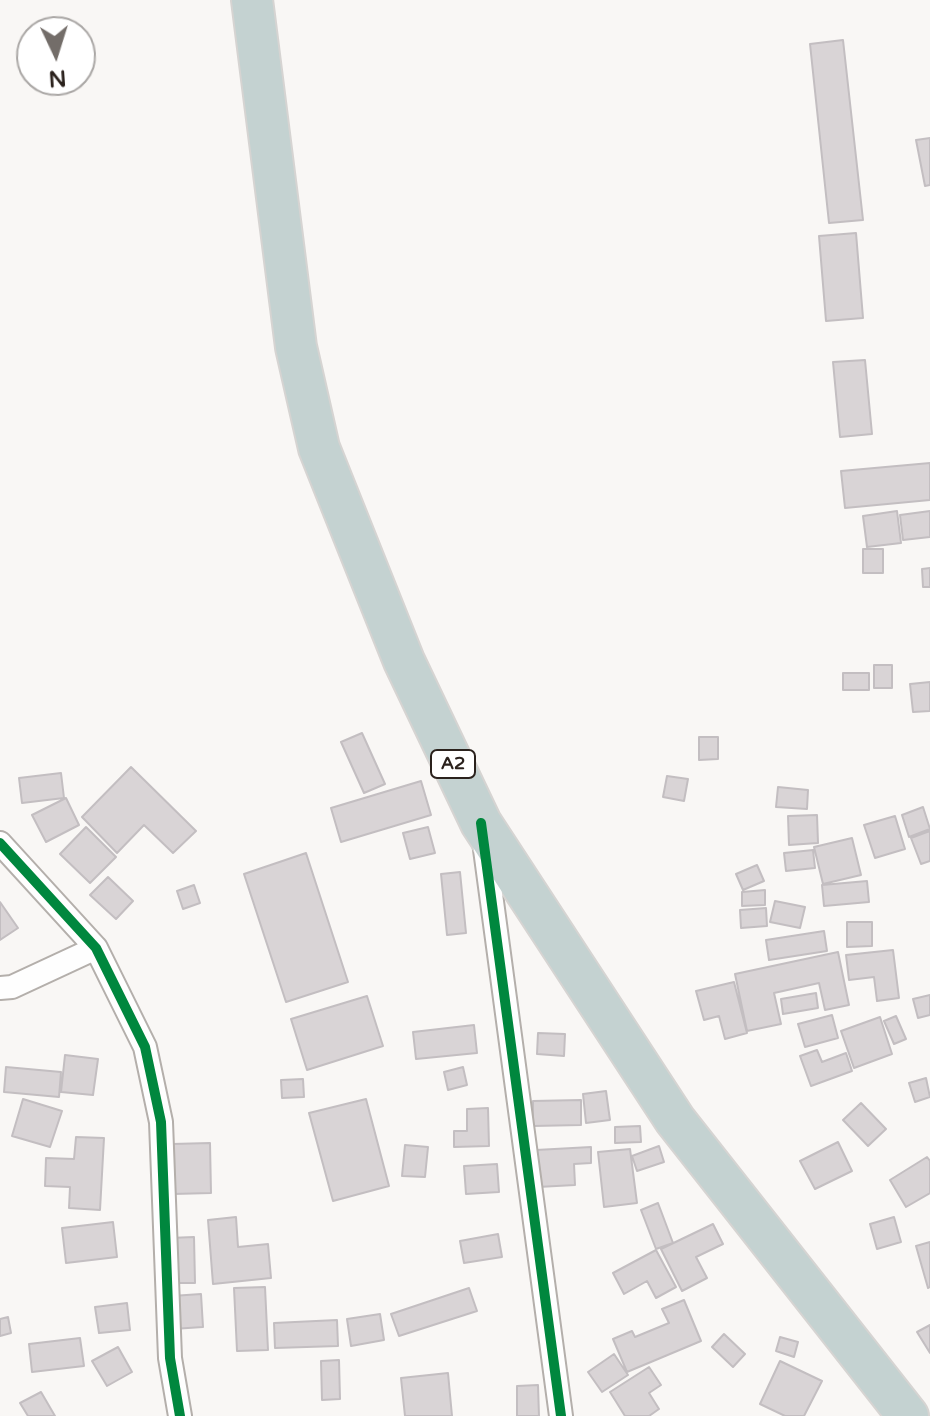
<!DOCTYPE html>
<html>
<head>
<meta charset="utf-8">
<style>
	body { margin:0 }
	#map { position:relative; width:930px; height:1416px; overflow:hidden; background:#f9f7f5; font-family:"Varela Round",sans-serif }
	canvas { display:block }
	.north { position:absolute; left:16px; top:16px; width:80px; height:80px; box-sizing:border-box; background:#fff; border:2px solid #aaa7a5; border-radius:50%; rotate:176deg; font-size:22px; font-weight:700; line-height:32px; text-align:center; color:#2b221d }
	.north::after { content:''; display:block; margin:auto; width:28px; height:36px; background:#736d69; clip-path:polygon(50% 0,100% 100%,50% 72%,0 100%) }
</style>
</head>
<body>
<div id="map">
<canvas width="930" height="1416"></canvas>
<div class="north">N</div>
</div>
<script>
const context = document.querySelector('canvas').getContext('2d');
context.lineJoin = 'round';
function fillPath(path, color) {
  context.fillStyle = color;
  context.fill(path, 'evenodd');
}
function trace(path, color, width, dash) {
  context.strokeStyle = color;
  context.lineWidth = width;
  context.lineCap = dash ? 'butt' : 'round';
  context.setLineDash(dash || []);
  context.stroke(path);
}
function write(font, color, halo, rows, align = 'center') {
  context.font = font + ' "Varela Round",sans-serif';
  context.lineWidth = 7;
  context.setLineDash([]);
  context.textBaseline = 'middle';
  context.strokeStyle = halo;
  context.fillStyle = color;
  for (const [text, x, y, turn = 0] of rows) {
    context.save();
    context.translate(x, y);
    context.rotate((+turn || 0) * Math.PI / 180);
    context.textAlign = isNaN(turn) ? turn : align;
    if (halo) context.strokeText(text, 0, 0);
    context.fillText(text, 0, 0);
    context.restore();
  }
}
const building = new Path2D(`
	M843,40L863,220L829,223L810,44Z
	M930,138V185L925,186L916,140Z
	M856,233L863,318L826,321L819,236Z
	M865,360L872,434L840,437L833,362Z
	M930,463V500L845,508L841,471Z
	M897,511L901,543L867,547L863,516Z
	M930,511V537L903,540L900,515Z
	M863,549H883V573H863Z
	M930,568V587H923L922,569Z
	M874,665H892V688H874Z
	M843,673H869V690H843Z
	M930,682V711L913,712L910,684Z
	M362,733L385,784L364,793L341,742Z
	M699,737H718V759L699,760Z
	M131,767L196,831L173,853L144,825L117,853L82,817Z
	M61,773L64,798L22,803L19,778Z
	M667,776L688,779L684,801L663,797Z
	M421,781L431,815L341,842L331,808Z
	M778,787L808,790L807,809L776,807Z
	M66,798L79,825L46,842L32,815Z
	M923,807L930,829L909,837L902,815Z
	M817,815L818,843L789,845L788,816Z
	M895,816L905,849L875,858L864,825Z
	M86,827L116,857L90,883L60,854Z
	M428,827L435,853L410,859L403,833Z
	M930,831V861L921,864L911,838Z
	M852,838L861,875L823,884L814,847Z
	M813,850L815,868L786,871L784,853Z
	M306,853L348,982L286,1002L244,874Z
	M757,865L764,881L743,890L736,874Z
	M460,872L466,933L447,935L441,874Z
	M108,877L133,901L116,919L90,895Z
	M867,881L869,902L824,906L822,885Z
	M194,885L200,903L183,909L177,891Z
	M765,890V905L742,906V892Z
	M775,901L805,907L800,928L770,922Z
	M0,902L18,928L0,940Z
	M766,908L767,926L741,928L740,910Z
	M847,922H872V946L847,947Z
	M824,931L827,951L769,960L766,940Z
	M893,950L899,998L877,1001L874,977L849,980L846,955Z
	M838,952L849,1005L825,1010L819,983L774,993L781,1024L747,1031L735,974Z
	M734,982L747,1033L725,1039L719,1016L704,1020L696,991Z
	M816,993L818,1008L783,1014L781,999Z
	M930,995V1015L918,1018L913,999Z
	M367,996L383,1046L307,1070L291,1019Z
	M832,1015L838,1038L805,1047L798,1024Z
	M896,1016L906,1039L894,1044L884,1021Z
	M880,1017L892,1054L854,1068L841,1031Z
	M474,1025L477,1053L416,1059L413,1032Z
	M538,1033L565,1034L564,1056L537,1054Z
	M817,1050L822,1062L846,1053L852,1071L811,1086L800,1056Z
	M65,1055L98,1059L93,1095L61,1092Z
	M6,1067L61,1072L59,1097L4,1092Z
	M463,1067L467,1085L448,1090L444,1072Z
	M926,1078L930,1097L915,1102L909,1083Z
	M303,1079L304,1097L282,1098L281,1080Z
	M606,1091L610,1120L586,1123L583,1094Z
	M23,1099L62,1111L50,1147L12,1136Z
	M366,1099L389,1186L333,1201L309,1113Z
	M581,1100V1125L533,1126V1101Z
	M861,1103L886,1129L868,1146L843,1120Z
	M488,1108L489,1146L454,1147V1131H467V1109Z
	M640,1126L641,1142L615,1143V1127Z
	M76,1137L104,1138L100,1210L69,1208L70,1187L45,1186L46,1158L74,1159Z
	M838,1142L852,1171L815,1189L800,1161Z
	M210,1143L211,1193L173,1194L172,1144Z
	M405,1145L428,1147L425,1177L402,1176Z
	M659,1146L664,1162L637,1171L632,1156Z
	M591,1147V1163L574,1164L575,1185L538,1187L536,1150Z
	M630,1149L637,1203L604,1207L598,1152Z
	M927,1157L930,1161V1193L906,1207L890,1180Z
	M497,1164L499,1192L466,1194L464,1166Z
	M658,1203L673,1243L656,1249L641,1210Z
	M236,1217L238,1247L268,1244L271,1278L213,1284L208,1220Z
	M894,1217L901,1242L877,1249L870,1224Z
	M113,1222L117,1257L66,1263L62,1228Z
	M713,1224L723,1244L696,1257L707,1278L682,1291L661,1249Z
	M498,1234L502,1257L464,1263L460,1241Z
	M194,1237L195,1283H169V1238Z
	M930,1242V1287L928,1288L916,1246Z
	M656,1250L676,1287L656,1298L647,1281L624,1294L613,1273Z
	M265,1287L268,1350L237,1351L234,1288Z
	M469,1288L477,1311L399,1336L391,1314Z
	M201,1294L203,1327L173,1329L172,1296Z
	M684,1300L701,1341L627,1372L613,1339L632,1331L635,1337L669,1323L662,1309Z
	M127,1303L130,1330L99,1333L95,1307Z
	M380,1314L384,1340L351,1346L347,1319Z
	M8,1317L11,1333L0,1336V1319Z
	M337,1320L338,1346L275,1348L274,1323Z
	M930,1325V1353L917,1332Z
	M724,1334L745,1354L733,1367L712,1347Z
	M780,1337L798,1342L794,1357L776,1351Z
	M80,1338L84,1366L32,1372L29,1344Z
	M118,1347L132,1372L107,1386L92,1361Z
	M614,1354L628,1375L602,1392L588,1372Z
	M339,1360L340,1399L322,1400L321,1361Z
	M780,1361L822,1381L804,1416H785L760,1404Z
	M649,1367L661,1385L649,1393L659,1409L649,1416H625L610,1392Z
	M448,1373L452,1416H405L401,1378Z
	M538,1385L539,1416H517V1386Z
	M41,1392L55,1416H28L20,1403Z`);
fillPath(building, '#d9d4d6');
trace(building, '#c3bec1', 2);
const street = new Path2D(`
	M484,842L561,1416
	M0,843L96,948L145,1047L161,1122L170,1358L180,1416
	M0,988L12,987L96,948`);
const highway = new Path2D(`
	M252,0L296,347L319,448L404,661L481,823L675,1120L908,1416`);
trace(street, '#b4afab', 26);
trace(highway, '#d6d4d2', 44);
trace(street, '#fefefe', 22);
trace(highway, '#c4d2d1', 40);
trace(new Path2D(`
	M481,823L561,1416
	M0,843L96,948L145,1047L161,1122L170,1358L180,1416`), '#00873e', 10);
for (const [x, y, w] of [
	[453,764,44]
]) {
  const box = new Path2D();
  box.roundRect(x - w / 2, y - 14, w, 28, 6);
  context.fillStyle = '#fff';
  context.fill(box);
  trace(box, '#2b221d', 2);
}
write('bold 18px', '#2b221d', null, [
	["A2",453,764]
]);
</script>
</body>
</html>
